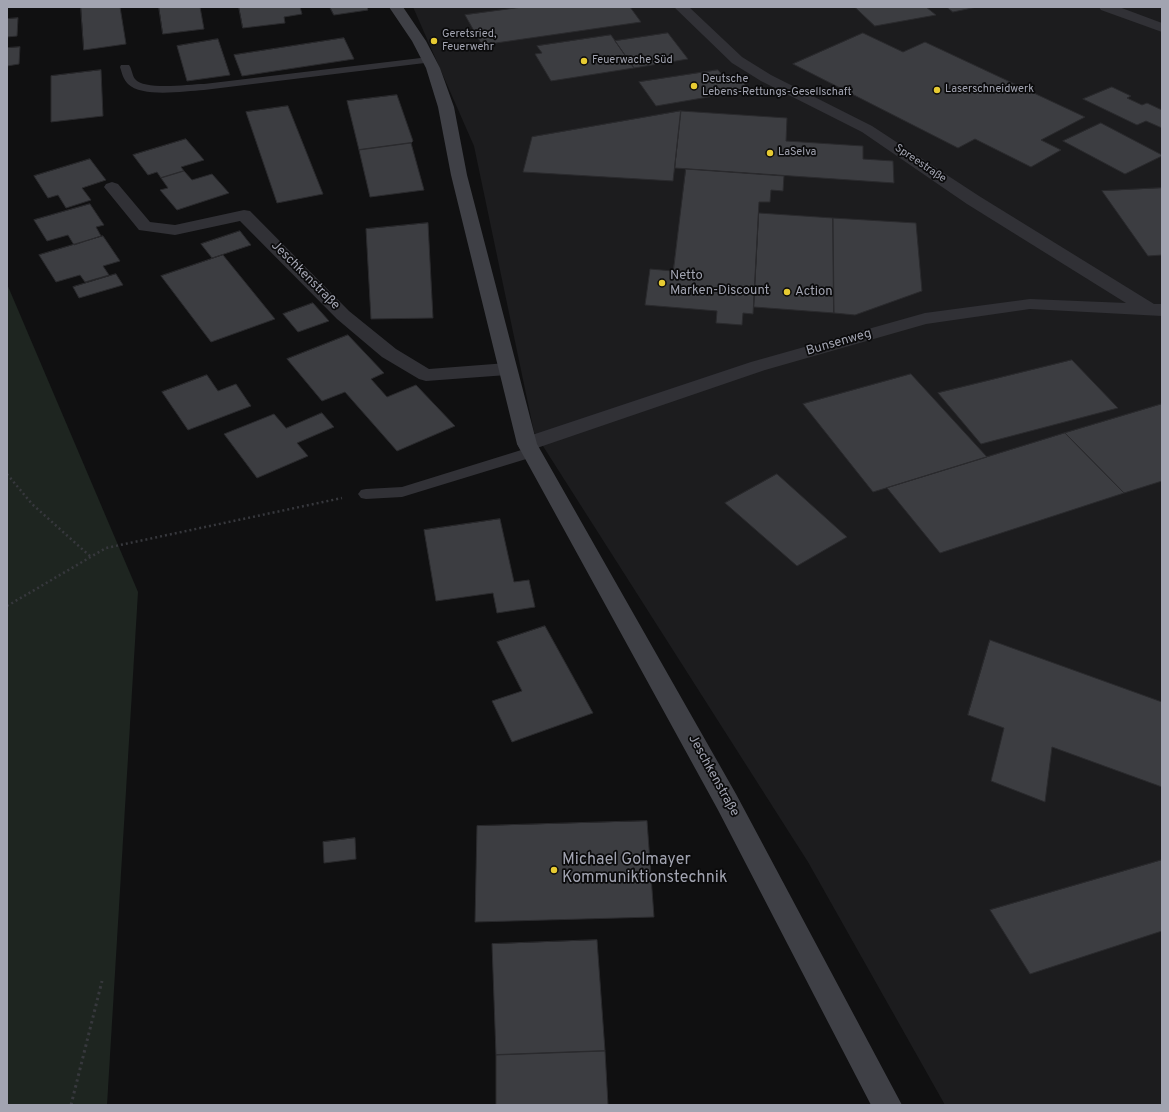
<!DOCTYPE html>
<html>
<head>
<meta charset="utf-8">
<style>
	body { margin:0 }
	#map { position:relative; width:1169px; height:1112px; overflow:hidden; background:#101011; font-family:Overpass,sans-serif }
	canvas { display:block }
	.frame { position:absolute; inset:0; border:8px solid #a2a4b1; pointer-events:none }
</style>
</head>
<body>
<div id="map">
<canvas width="1169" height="1112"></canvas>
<div class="frame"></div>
</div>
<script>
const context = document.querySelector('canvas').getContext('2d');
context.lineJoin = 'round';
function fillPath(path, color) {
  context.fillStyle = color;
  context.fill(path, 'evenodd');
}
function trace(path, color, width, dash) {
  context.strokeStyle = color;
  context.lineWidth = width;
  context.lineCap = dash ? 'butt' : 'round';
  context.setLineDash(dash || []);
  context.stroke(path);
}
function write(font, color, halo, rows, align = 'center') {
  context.font = font + ' Overpass,sans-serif';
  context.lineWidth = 3.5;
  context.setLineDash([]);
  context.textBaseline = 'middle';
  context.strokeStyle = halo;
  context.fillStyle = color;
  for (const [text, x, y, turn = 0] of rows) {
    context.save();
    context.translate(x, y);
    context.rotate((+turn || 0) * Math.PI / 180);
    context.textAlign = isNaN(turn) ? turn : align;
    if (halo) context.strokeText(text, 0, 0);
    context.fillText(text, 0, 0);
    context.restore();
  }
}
fillPath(new Path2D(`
	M413,7H1162V1105H945L808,862L534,432L474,146Z`), '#1c1c1e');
fillPath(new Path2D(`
	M7,284L138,592L107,1105H7Z`), '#1e2520');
const building = new Path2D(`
	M81,7H120L126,44L84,50Z
	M159,7H200L204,29L163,34Z
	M239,7H300L302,14L284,17L285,23L243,28Z
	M330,7H367L368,10L334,15Z
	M523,7H630L641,22L482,45L465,15Z
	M855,7H926L936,15L875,26Z
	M947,7H977L953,12Z
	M18,18L17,36L7,37V19Z
	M668,33L688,59L634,68L615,41Z
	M863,33L903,52L925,42L1085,117L1041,140L1061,150L1031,167L975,139L958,148L793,64Z
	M611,35L634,68L551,81L535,54L542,53L537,46Z
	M344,38L354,59L242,76L234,55Z
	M218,39L230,75L187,81L177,46Z
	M20,47L19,64L7,66V48Z
	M101,70L103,116L51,122V76Z
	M718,70L725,78L738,76L749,90L656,106L639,82Z
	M1112,87L1131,96L1127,98L1142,105L1147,103L1162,110V128L1146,121L1137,125L1083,99Z
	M397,95L413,141L411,143L359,150L347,101Z
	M288,106L323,194L277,203L246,112Z
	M681,111L787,118L786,141L863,146V159L893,161L894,183L675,168Z
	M681,111L673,181L523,172L532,137Z
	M1101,123L1162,155V156L1125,174L1063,141Z
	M186,139L204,160L181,167L184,171L161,178L157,172L148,175L133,155Z
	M411,143L424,190L370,197L359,150Z
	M90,159L106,180L82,188L91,200L66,208L58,195L48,198L34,176Z
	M686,169L784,176L783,191L771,190L770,202H759L753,314L743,313L742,325L716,323L717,311L645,305L650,269L673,271Z
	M184,171L192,180L212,174L229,193L177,210L160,190L168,188L161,178Z
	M1162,188V255L1148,256L1102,191Z
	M90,204L104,225L96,227L101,236L74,245L68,235L47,241L34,220Z
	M759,213L833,218L834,313L754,307Z
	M833,218L916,223L922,291L855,315L834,313Z
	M428,223L433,318L371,319L366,229Z
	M240,231L251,245L212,258L201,244Z
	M103,236L120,261L103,266L109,275L85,282L80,275L56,282L39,255Z
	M223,255L275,319L211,342L161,276Z
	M116,274L123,285L79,298L73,287Z
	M313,303L329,321L298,332L283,314Z
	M348,335L384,373L371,379L387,397L416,385L455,426L397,451L345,392L322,401L287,359Z
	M1072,360L1118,408L981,444L938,393Z
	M911,374L987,457L873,492L803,404Z
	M207,375L218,391L236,384L251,406L188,430L162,392Z
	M1162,404V481L1124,493L1065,433Z
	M322,413L334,427L297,443L308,456L257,478L224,434L274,414L286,428Z
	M1065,433L1124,493L940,553L887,488Z
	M777,474L847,537L797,566L725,503Z
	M500,519L514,582L529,580L535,607L497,613L493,593L436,601L424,530Z
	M545,626L593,713L512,742L492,701L522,691L497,642Z
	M990,640L1162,702V787L1052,747L1045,802L991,781L1004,728L968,715Z
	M647,821L654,917L475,922L477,826Z
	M355,838L356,859L324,863L323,842Z
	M1162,860V931L1030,974L990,910Z
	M597,940L605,1051L496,1055L492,944Z
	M605,1051L608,1105H496V1055Z`);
fillPath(building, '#3c3d41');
trace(building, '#2a2a2d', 1);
trace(new Path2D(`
	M7,474L32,504L91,557
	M7,606L106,548L342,498`), '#37383d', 2.5, [2, 3]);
trace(new Path2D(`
	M71,1105L102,981`), '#37383d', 3, [2.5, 3.5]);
fillPath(new Path2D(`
	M429,57L434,60L433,62L204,90C185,91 142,98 128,84C123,79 122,73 120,67L121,65H129C132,69 132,75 135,79C145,91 189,84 204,84Z
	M531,447L536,448L538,452L536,456L402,497L366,499L361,498L358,494L361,490L366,489L402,487Z`), '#313136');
fillPath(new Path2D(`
	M674,7H689L742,57L771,75L872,126L979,196L1154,304H1162V316L1030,309L926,324L765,370L534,449L527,451L520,449L517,444L520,439L751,362L925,313L1030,299L1126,303L967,204L862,132L761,81L732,63Z
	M1099,7H1119L1162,23V32L1101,10Z
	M112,182L118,184L150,222L175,225L244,210L250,211L349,311L396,349L429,369L507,363L514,365L517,369L514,373L507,375L426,381L419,379L382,357L337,319L240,221L175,235L139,230L104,187L106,184Z`), '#313136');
fillPath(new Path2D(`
	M389,7H403L426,41L440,68L454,107L467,175L537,444L736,794L902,1105H871L718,810L517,444L451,175L438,107L426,68L412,41Z`), '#3f4046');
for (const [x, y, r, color] of [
	[434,41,4,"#e7cb32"],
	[584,61,4,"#e7cb32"],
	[694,86,4,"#e7cb32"],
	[937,90,4,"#e7cb32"],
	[770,153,4,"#e7cb32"],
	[662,283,4,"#e7cb32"],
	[787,292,4,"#e7cb32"],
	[554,870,4,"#e7cb32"]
]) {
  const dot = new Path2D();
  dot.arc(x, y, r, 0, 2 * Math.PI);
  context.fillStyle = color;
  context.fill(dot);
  trace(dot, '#0b0b0c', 1.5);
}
write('11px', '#a2a4b1', '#0b0b0c', [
	["Geretsried,",442,35],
	["Feuerwehr",442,48],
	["Feuerwache Süd",592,61],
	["Deutsche",702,80],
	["Lebens-Rettungs-Gesellschaft",702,93],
	["Laserschneidwerk",945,90],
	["LaSelva",778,153]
], 'left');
write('11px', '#a2a4b1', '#0b0b0c', [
	["Spreestraße",920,164,34]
]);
write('13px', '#a2a4b1', '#0b0b0c', [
	["Jeschkenstraße",305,276,45],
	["Bunsenweg",839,343,-16],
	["Jeschkenstraße",713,776,61]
]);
write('13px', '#a2a4b1', '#0b0b0c', [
	["Netto",670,276],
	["Marken-Discount",670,291],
	["Action",795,292]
], 'left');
write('16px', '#a2a4b1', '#0b0b0c', [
	["Michael Golmayer",562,861],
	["Kommuniktionstechnik",562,879]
], 'left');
</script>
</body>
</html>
